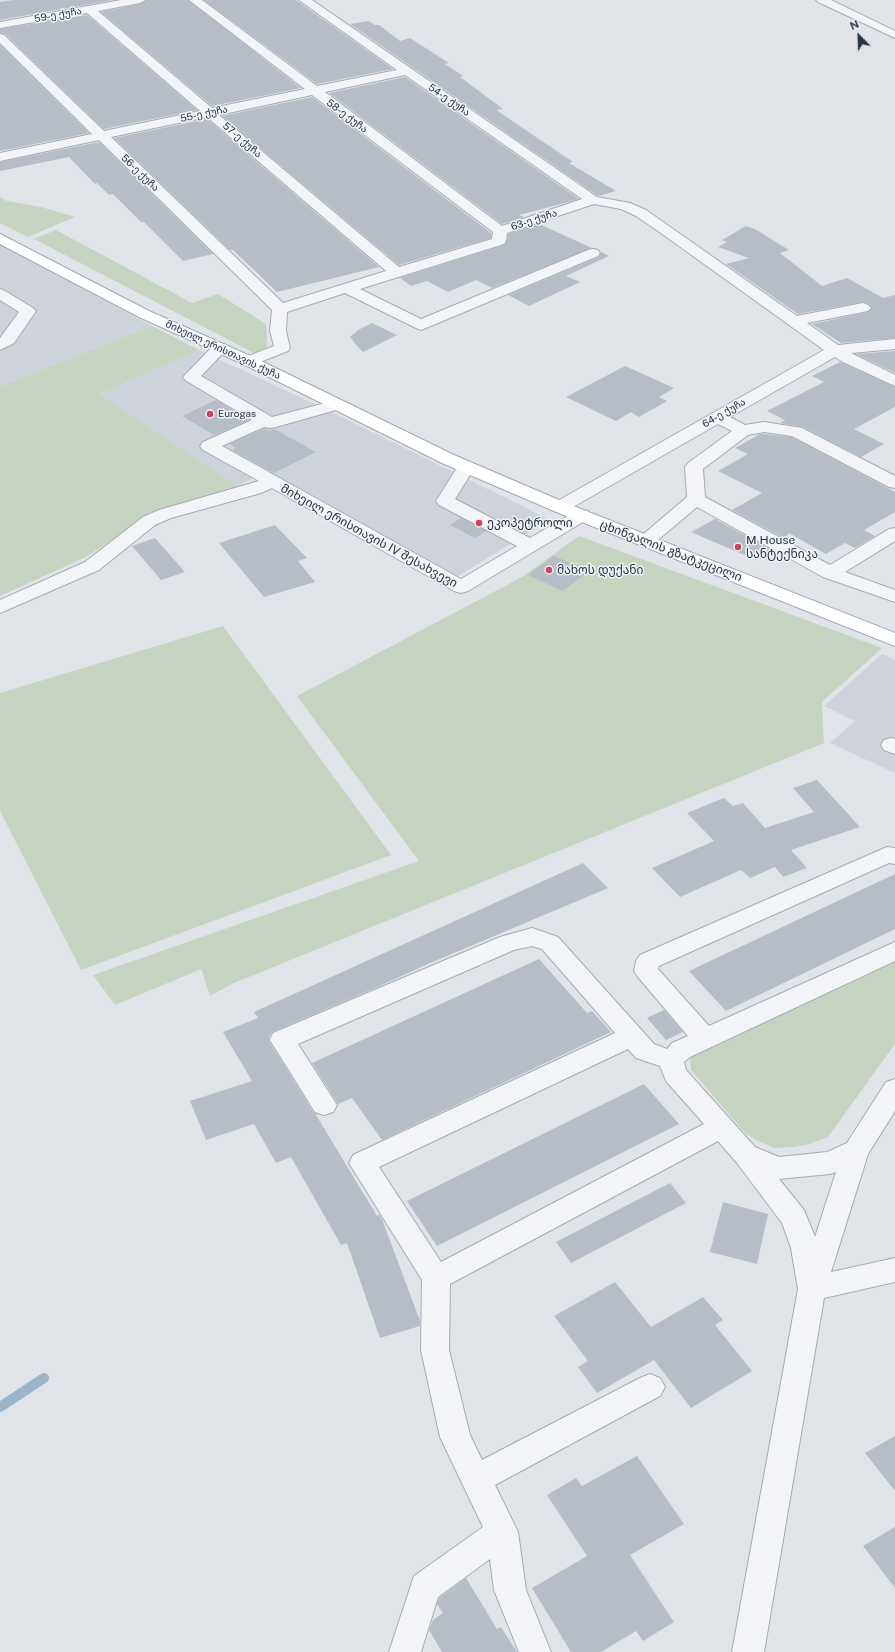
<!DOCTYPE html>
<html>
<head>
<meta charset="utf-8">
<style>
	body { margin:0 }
	#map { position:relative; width:895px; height:1652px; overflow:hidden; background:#e0e4e9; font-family:"Public Sans",sans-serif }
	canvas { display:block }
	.north { position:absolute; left:839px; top:16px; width:40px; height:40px; -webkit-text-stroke:3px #eff3f7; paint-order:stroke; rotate:337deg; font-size:11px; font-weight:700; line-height:16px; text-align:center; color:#283241 }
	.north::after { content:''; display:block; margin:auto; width:14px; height:18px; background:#283241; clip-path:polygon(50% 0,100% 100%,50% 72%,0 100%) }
</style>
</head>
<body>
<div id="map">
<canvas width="895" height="1652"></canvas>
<div class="north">N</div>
</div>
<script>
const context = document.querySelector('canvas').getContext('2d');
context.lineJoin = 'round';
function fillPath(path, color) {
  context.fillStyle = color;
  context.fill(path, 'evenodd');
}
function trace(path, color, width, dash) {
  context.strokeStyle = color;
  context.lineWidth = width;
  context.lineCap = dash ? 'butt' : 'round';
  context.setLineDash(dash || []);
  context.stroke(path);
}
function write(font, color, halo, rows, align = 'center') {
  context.font = font + ' "Public Sans","Noto Sans Georgian",sans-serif';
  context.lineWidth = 3;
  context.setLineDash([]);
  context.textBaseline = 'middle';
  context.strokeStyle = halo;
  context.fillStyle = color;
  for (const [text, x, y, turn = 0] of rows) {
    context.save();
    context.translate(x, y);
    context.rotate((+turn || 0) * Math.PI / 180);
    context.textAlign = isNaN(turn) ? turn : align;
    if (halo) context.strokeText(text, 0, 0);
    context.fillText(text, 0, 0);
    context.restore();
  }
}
fillPath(new Path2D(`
	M0,244L152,326L0,386Z
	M199,350L338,415L550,520L458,576L265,472L238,486L98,394Z
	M882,654L895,660V773L830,743L855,721L824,706Z`), '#ced3db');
fillPath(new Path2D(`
	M0,197L7,201L41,207L75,217L28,237L0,223Z
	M56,230L192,303L218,294L266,324L267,347L254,353L34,239Z
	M152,326L199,350L99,394L238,486L154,512L86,557L0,596V386Z
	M579,536L882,648L822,702L824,743L234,983L210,996L201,969L115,1005L93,975L419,861L297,696L522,577Z
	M223,626L391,855L81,970L0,811V693Z
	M895,954V1044L828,1137L810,1144L793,1147L775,1148L760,1142L746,1134L691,1070L690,1060L693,1052Z`), '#c6d3c1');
trace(new Path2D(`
	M0,1407L44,1378`), '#9ab4ca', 10);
fillPath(new Path2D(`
	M14,0H113L0,20V2Z
	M147,0H188L301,88L212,106L101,12L140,4Z
	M204,0H296L393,69L317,84Z
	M87,15L197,110L104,129L5,34L0,33V29Z
	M369,21L375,25H379L400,41L410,38L449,63L445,64L463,76L460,77L503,109L496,110L573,162L569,163L616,191L598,196L350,24Z
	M0,45L89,133L0,151Z
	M405,77L579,199L519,215L524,217L502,224L329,93Z
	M312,97L491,233V238L399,265L222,116Z
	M207,119L379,267L277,292L233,250H230L114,138Z
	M99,142L213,254L183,261L144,222H141L113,194L109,195L97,183L95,184L69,157L0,171V162Z
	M539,224L592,248L492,288L476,280L448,292L427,281L411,286L400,278L504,245L507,241L508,234Z
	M746,226L755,229L789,250L780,253L822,286L847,278L883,298L895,295V338L841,343L812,324L868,312L872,308L869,304L863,302L798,314L726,264L749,258L718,247L727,242L722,240Z
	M601,252L609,256L566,276L580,282L529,306L508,295L599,257Z
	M372,323L397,335L363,352L358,347L350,337L358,330Z
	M895,351V373L856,354Z
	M840,362L895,387V407L854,429L884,444L861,457L803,427L780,423L785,420L767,411L824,382L812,376Z
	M625,366L674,388L659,397L667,401L639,417L631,412L616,421L566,397Z
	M216,400L249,420L214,435L182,416Z
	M264,429L270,431L274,429L316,452L274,473L232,450L236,448L229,444Z
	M760,434H764L792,437L895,492V512L864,530L875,536L855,548L845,543L826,554L789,533L784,538L732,510L762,493L718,471L748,454L735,448Z
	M461,518L486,531L475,538L450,525Z
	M715,519L770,549L756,560L691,532Z
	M275,525L307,558L298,561L315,582L264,597L219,543Z
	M155,538L185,572L161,580L132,546Z
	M554,556L589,571L563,591L528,575Z
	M817,780L860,827L791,850L807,868L783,877L775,867L750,878L741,870L680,897L652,868L714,841L687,813L724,798L733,806L743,803L765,828L814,812L793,788Z
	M583,863L608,888L428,964L373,989L272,1032L269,1037V1041L314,1113L317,1114L316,1115L377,1216L379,1214L382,1219L420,1321V1326L380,1338L347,1243L341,1245L291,1157L276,1163L254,1124L206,1140L190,1101L252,1081L223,1032L258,1018L254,1012Z
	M895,874V929L726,1011L689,971Z
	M539,959L587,1013L592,1011L611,1032L382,1140L352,1098L338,1104L312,1063Z
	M664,1010L683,1032L666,1040L647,1018Z
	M644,1084L679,1124L437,1246L407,1201Z
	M670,1183L686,1203L571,1263L556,1242Z
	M723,1202L768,1214L757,1264L710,1252Z
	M615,1282L651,1327L703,1297L723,1320L715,1325L752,1371L691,1408L654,1360L597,1393L578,1367L588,1361L554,1316Z
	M895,1436V1491L865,1453Z
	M637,1456L684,1524L630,1555L674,1622L643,1641L636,1631L601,1652H571L532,1588L587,1556L547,1495L576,1478L582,1486Z
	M895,1527V1588L863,1546Z
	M466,1578L497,1629L501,1627L517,1652H442L429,1630L433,1620L443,1613L437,1604L439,1598Z`), '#b7bdc6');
const minor = new Path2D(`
	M121,0H146L140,3L98,11L212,108L305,89L189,0H202L317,86L397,70L299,0H312L597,197L630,203L646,210L797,316L863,303L868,305L871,308L868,311L807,323L838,345L895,339V349L851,353L895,375V386L843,362L835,357L730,417L745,425L764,422L802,428L895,476V488L889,487L792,436L764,432L748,435L703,469L705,497L830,565L889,529L895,528V541L845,572L895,590V602L823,577L697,507L652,545L646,546L640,545L637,541L640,537L687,497L685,467L688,463L732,431L718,424L566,511L560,512L554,511L551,507L554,503L824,350L658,231L636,216L621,209L594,204L507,233L506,241L504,244L360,289L421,319L588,250L593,249L598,250L600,253L598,256L426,328L421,330L416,328L345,293L287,312L286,331L290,348L288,351L255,364L249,366L243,364L241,361L243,358L274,346L270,331L272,310L99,140L0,161V153L92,134L0,43V34L4,35L104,131L200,111L87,13L0,28V22ZM405,75L582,199L502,226L325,92ZM312,95L493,232L492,239L399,267L219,115ZM207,117L386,271L283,303L111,137Z
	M816,0H831L895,31V38L818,2Z
	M0,289L5,291L33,308L36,311L14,343L0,350V338L19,312L0,300Z
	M220,343L226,345L228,348L201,376L272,417L337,400L343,402L345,405L343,408L276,427L270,428L264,427L222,446L461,579L517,546L439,505L436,501L460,463L466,462L472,463L475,467L455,499L530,538L576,511L582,510L588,511L591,515L588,519L468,591L461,593L454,591L272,488L261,493L171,518L155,525L99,570L0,613V600L85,562L143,517L159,510L259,481L203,450L200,446L203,442L252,420L185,380L183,377L214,345Z
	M891,738L895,739V754L884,750L881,745L884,740Z
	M887,847L895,848V864L889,863L659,966L658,969L709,1026L895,942V961L690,1057L684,1062L686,1070L755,1147L779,1157L827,1152L847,1143L886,1082L895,1079V1111L868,1154L831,1272L895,1258V1282L824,1298L764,1652H732L798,1289L791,1248L782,1223L737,1163L718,1141L450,1284L449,1350L470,1435L482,1460L640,1378L650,1374L660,1378L665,1387L660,1396L495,1485L518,1532L526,1590L551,1652H519L494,1590L490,1559L438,1597L421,1652H389L414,1576L483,1527L440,1437L421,1350L422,1280L349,1163L353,1155L615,1033L542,949L532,946L514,950L298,1044L337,1105L333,1112L324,1115L315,1112L270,1040L273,1033L500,937L532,928L558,937L654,1044L667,1049L672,1043L688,1036L638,977L634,971L636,961L640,955ZM628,1049L636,1058L660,1066L666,1081L704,1124L441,1262L379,1167ZM836,1172L815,1237L804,1210L779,1179L830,1174Z`);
const major = new Path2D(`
	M0,234L149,311L255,358L454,455L566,503L895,633V646L554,511L442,463L243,364L139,317L0,244Z`);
trace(minor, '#a5abb3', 2);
trace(major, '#9fa9b5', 2);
fillPath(minor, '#f3f4f7');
fillPath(major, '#fff');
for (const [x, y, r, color] of [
	[210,414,4,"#d2415f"],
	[479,523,4,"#d2415f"],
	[738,547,4,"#d2415f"],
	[549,570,4,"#d2415f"]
]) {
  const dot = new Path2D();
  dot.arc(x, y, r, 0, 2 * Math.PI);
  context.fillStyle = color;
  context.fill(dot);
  trace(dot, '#eff3f7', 1.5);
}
write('10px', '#283241', '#eff3f7', [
	["59-ე ქუჩა",58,15,-10],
	["54-ე ქუჩა",449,100,35],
	["55-ე ქუჩა",204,114,-12],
	["58-ე ქუჩა",347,116,37],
	["57-ე ქუჩა",242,140,41],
	["56-ე ქუჩა",140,173,44],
	["63-ე ქუჩა",534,220,-18],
	["მიხეილ ერისთავის ქუჩა",223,350,25],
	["64-ე ქუჩა",724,413,-30]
]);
write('10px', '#283241', '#eff3f7', [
	["Eurogas",218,414]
], 'left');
write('12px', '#283241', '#eff3f7', [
	["ეკოპეტროლი",487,523],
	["M House",746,540],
	["სანტექნიკა",746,554],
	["მახოს დუქანი",557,570]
], 'left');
write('12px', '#283241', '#eff3f7', [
	["მიხეილ ერისთავის IV შესახვევი",369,536,29],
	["ცხინვალის გზატკეცილი",671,551,21]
]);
</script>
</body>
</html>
